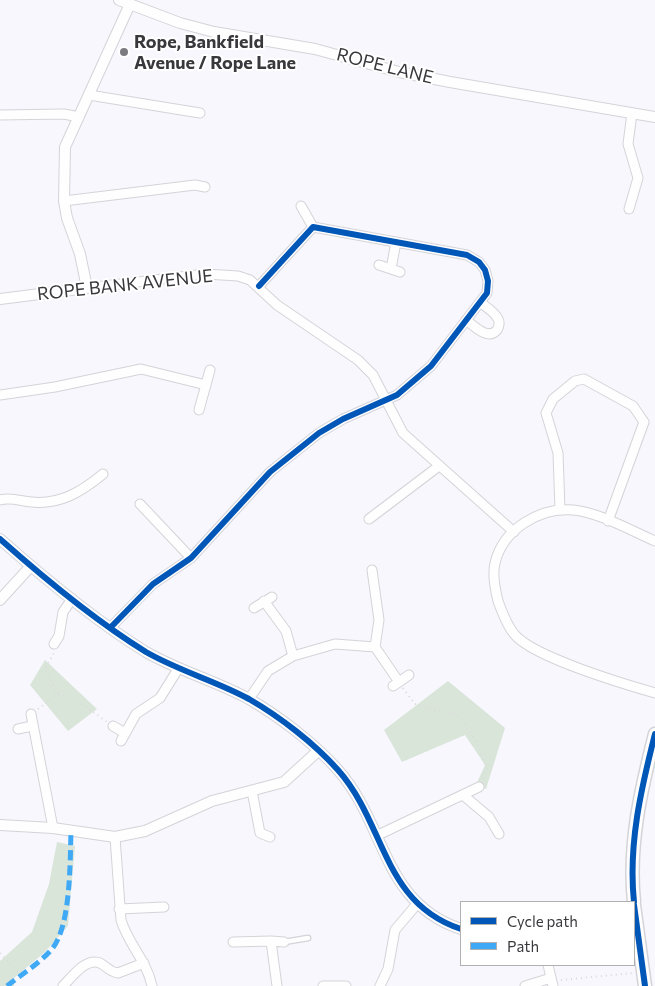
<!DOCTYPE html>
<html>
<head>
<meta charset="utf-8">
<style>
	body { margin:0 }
	#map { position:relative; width:655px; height:986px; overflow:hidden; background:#f7f7fd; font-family:Commissioner,sans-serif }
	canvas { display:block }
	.legend { position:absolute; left:460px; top:901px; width:175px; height:65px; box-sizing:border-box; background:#fff; border:1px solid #b0b0b1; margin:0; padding:6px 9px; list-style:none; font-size:15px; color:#39393d }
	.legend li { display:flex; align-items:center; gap:10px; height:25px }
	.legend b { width:25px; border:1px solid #b0b0b1 }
</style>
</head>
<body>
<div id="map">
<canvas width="655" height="986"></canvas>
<ul class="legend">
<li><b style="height:6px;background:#0057b8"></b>Cycle path</li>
<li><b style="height:6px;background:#3fa9f5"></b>Path</li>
</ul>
</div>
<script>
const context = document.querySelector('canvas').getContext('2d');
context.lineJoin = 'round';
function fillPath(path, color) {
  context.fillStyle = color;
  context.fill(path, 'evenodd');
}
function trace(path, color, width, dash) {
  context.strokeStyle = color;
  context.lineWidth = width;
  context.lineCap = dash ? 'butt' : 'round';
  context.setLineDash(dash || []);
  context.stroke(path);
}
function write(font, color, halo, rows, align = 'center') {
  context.font = font + ' Commissioner,sans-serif';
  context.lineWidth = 4;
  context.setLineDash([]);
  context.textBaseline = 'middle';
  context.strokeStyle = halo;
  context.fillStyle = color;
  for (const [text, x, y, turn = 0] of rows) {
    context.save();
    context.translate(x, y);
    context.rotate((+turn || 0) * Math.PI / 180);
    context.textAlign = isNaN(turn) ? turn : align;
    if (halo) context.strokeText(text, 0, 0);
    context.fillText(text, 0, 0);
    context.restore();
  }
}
fillPath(new Path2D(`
	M45,660L97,709L68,731L30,685Z
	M448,681L505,728L486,789L476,785L485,765L465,735L402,762L384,730Z
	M57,842L75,846L68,926L45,952L14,978V986H0V961L32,932L49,884Z`), '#dae5da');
const service = new Path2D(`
	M284,942L308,938`);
const minor = new Path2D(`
	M89,95L200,113
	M0,115L64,114L79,117
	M64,201L195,185L205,187
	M301,206L313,227
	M629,209L638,178L628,144L632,113
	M379,265L400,272
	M391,269L396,242
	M87,288L205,274L238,276L250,280L277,305L358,360L373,375L403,433L514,532
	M466,320C474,326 488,341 497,330C499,327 500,322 498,319C495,312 486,307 481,303
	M0,395L55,387L141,369L206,385
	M199,410L210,370
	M0,500C10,497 21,501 31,502C60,505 81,492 103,474
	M140,504L191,558
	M560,510L558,453L546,413L553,399L575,381L584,379L633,406L644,422L608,521
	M369,519L439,466
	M655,541C632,531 598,512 573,510C540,507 503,529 495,563C492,575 495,589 498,601C502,612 507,626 515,635C534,657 624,684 655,693
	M372,570L379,620L375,647
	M264,601L286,631L293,656
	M254,608L272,597
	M111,627L153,584L191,558L270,472L319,433L343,419L397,395L431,366L487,293L488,281L485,270L479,262L467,255L313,227L259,286
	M54,644L59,636L63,612L72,599
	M399,682L409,675
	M249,699L268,671L293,656L335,644L375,647L399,682L393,686
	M31,714L53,828
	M113,726L125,733
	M18,729L32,726
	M121,741L136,714L160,698L178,669
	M252,791L260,833L270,837
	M463,795L489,817L499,834
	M376,836L479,787
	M115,837L121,920C128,944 147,961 152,986
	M119,909L164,907
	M271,941L284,942
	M233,942L271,941L277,986
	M548,965L553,986
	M63,986C72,977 86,957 100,963C107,967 110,972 118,973L144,963
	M323,986H346
	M380,986L388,969L395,930L417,904
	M525,986L551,978`);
const tertiary = new Path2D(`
	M119,0L180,23L214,32L315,49L399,72L450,82L655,117
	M0,299L87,288L80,254L67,218L64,201L65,147L130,4
	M0,539C45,579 94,620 146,652C179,671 216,681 249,699C280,717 314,743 338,770C386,824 382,903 461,929
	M0,600L30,567
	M0,825L53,828L115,837L145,831L212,801L284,782L318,751`);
const primary = new Path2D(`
	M634,902C628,845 641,789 655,734
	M634,905L645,986`);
trace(service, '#d4d4d8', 7);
trace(minor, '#d4d4d8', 11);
trace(tertiary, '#d4d4d8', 12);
trace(primary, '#d4d4d8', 15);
trace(new Path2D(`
	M403,688L415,704L459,716L475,739L487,769L482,780
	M58,694L85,706L107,722
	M38,709L58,694L45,669L54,653
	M0,953L21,975
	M561,980L633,973`), '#dadadc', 2, [1, 4]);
trace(service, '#fefeff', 4.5);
trace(minor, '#fefeff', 9);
trace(tertiary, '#fefeff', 10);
trace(primary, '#fefeff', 12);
trace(new Path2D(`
	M7,986C22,974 40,963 52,949C71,926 70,861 71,831`), '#3fa9f5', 5, [10, 5]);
trace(new Path2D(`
	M0,539C45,579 94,620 146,652C179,671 216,681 249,699C280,717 314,743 338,770C386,824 382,903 461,929
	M111,627L153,584L191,558L270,472L319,433L343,419L397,395L431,366L487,293L488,281L485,270L479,262L467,255L313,227L259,286
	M634,902C628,845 641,789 655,734
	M634,905L645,986`), '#0057b8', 6);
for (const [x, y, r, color] of [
	[124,52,5,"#7c7c80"]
]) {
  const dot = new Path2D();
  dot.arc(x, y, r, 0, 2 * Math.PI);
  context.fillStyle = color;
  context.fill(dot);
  trace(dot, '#fff', 2);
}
write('bold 18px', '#39393d', '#fff', [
	["Rope, Bankfield",134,42],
	["Avenue / Rope Lane",134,63]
], 'left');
write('18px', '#39393d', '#fff', [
	["ROPE LANE",385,66,14],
	["ROPE BANK AVENUE",125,285,-6]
]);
</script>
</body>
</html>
